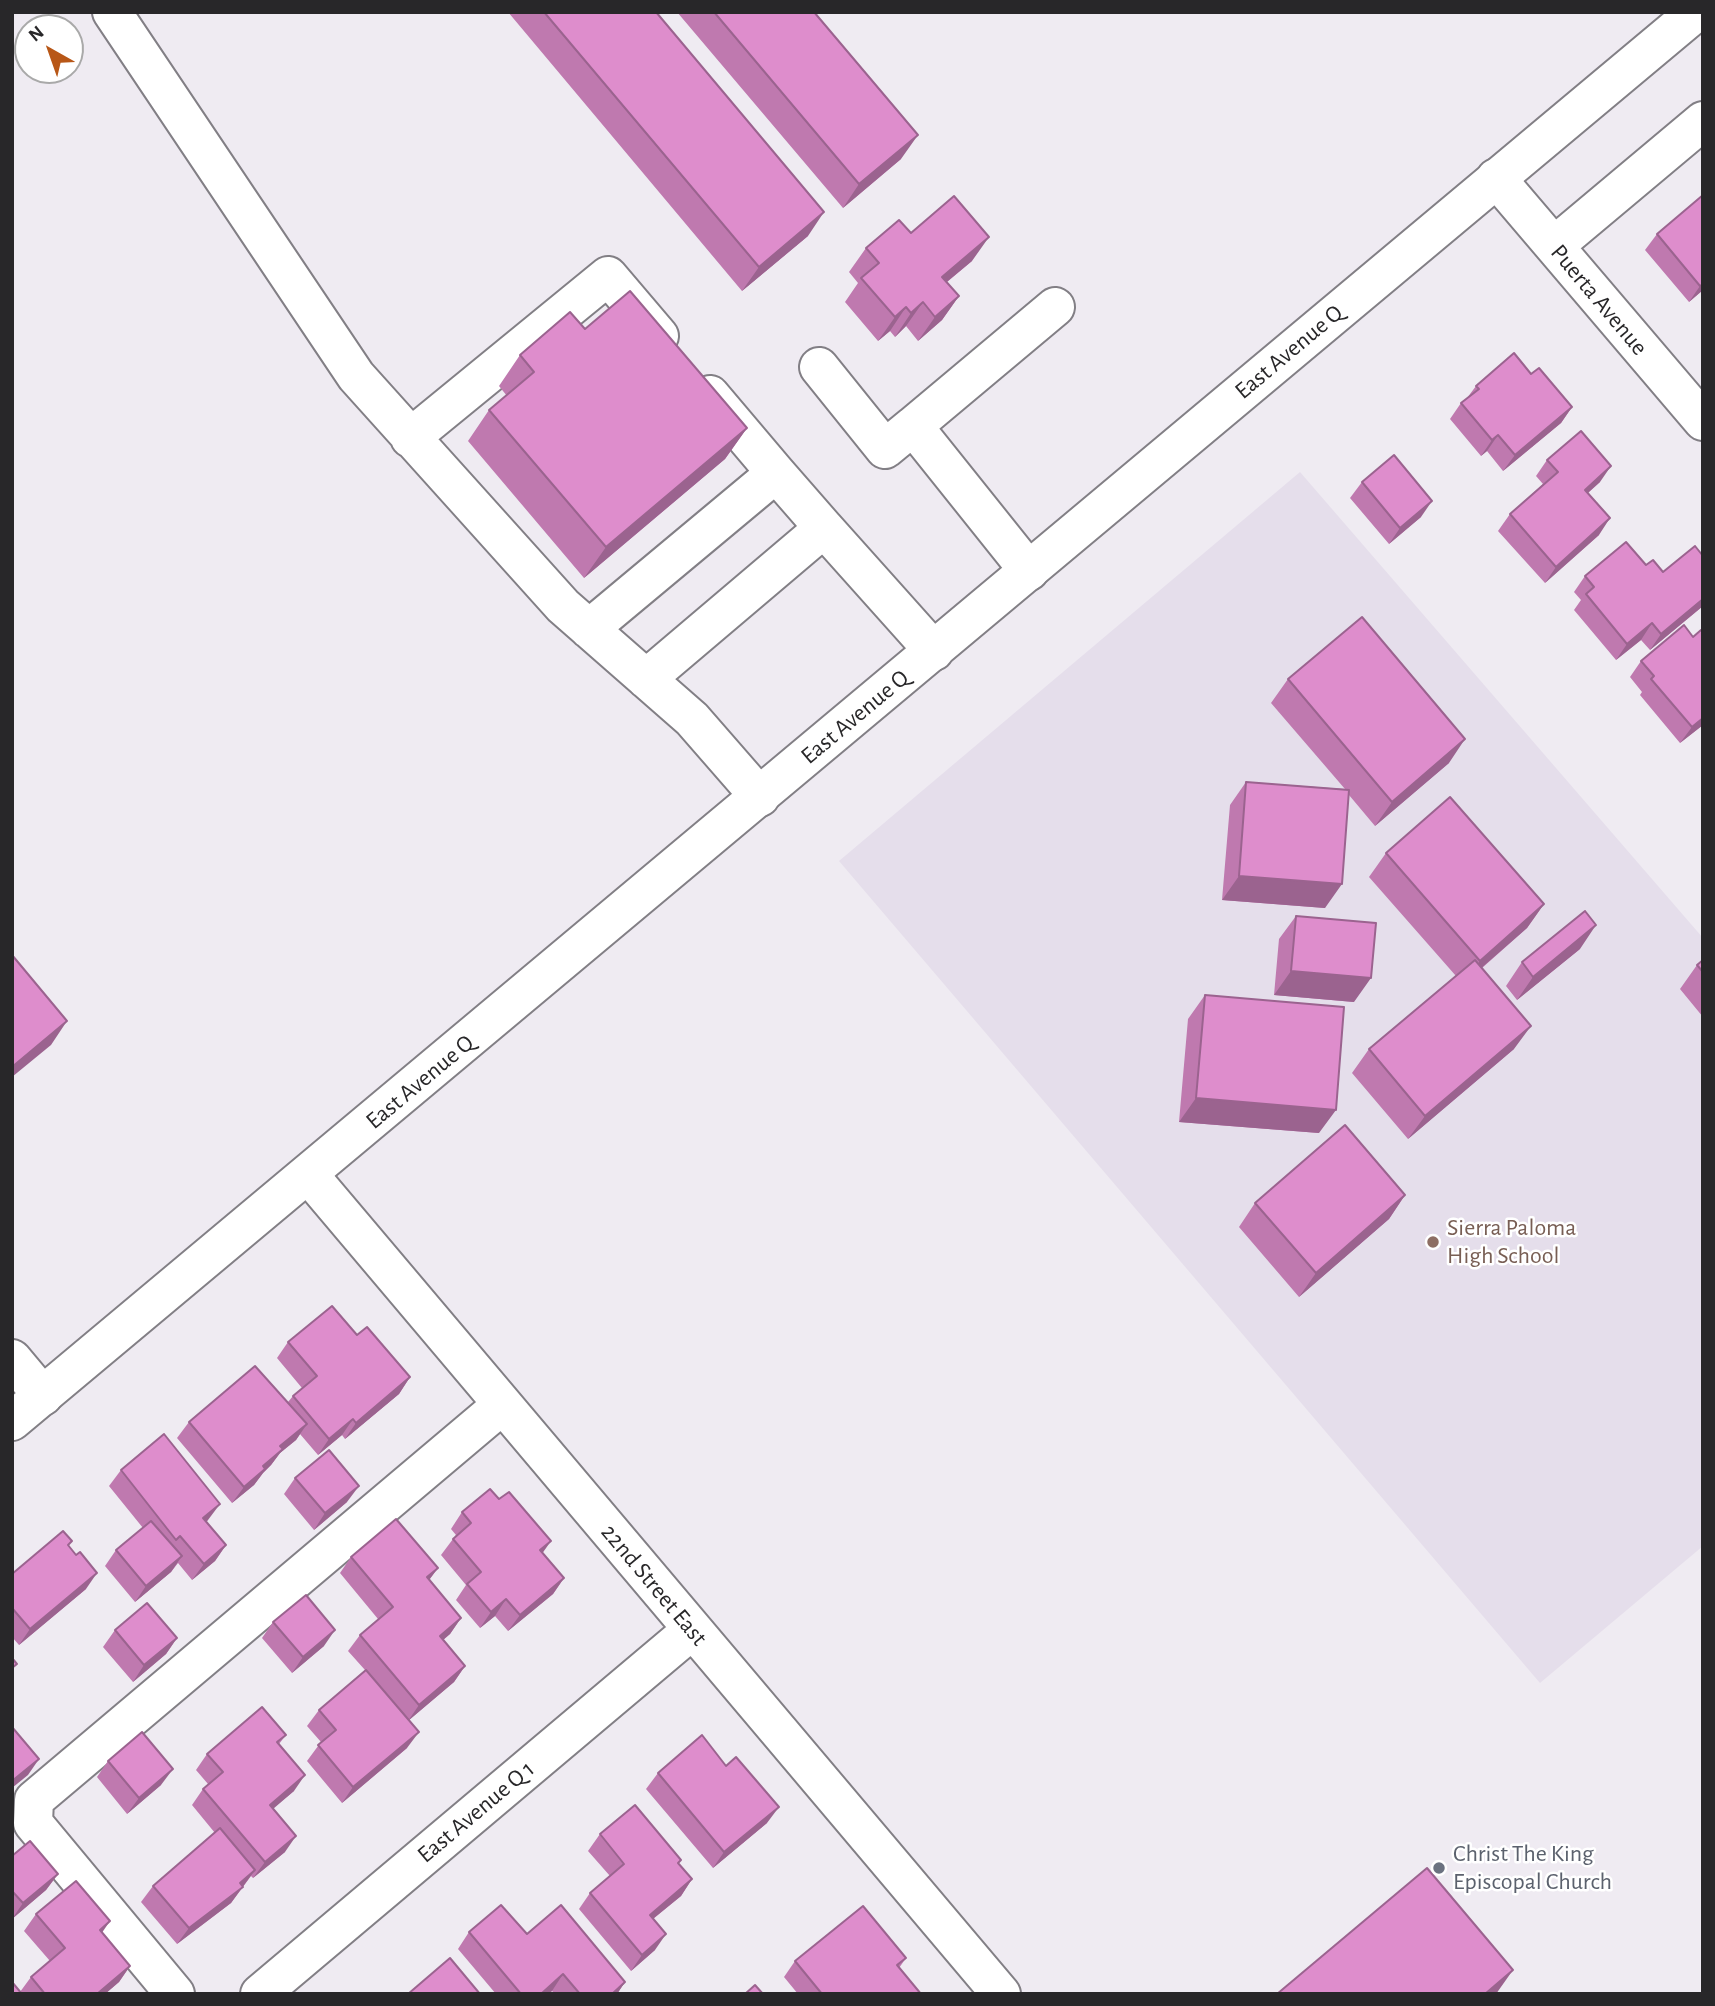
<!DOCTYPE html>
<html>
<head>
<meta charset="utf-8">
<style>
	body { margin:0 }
	#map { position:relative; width:1715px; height:2006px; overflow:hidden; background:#efebf2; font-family:"Alegreya Sans",sans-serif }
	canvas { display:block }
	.frame { position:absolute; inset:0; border:14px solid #282729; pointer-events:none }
	.north { position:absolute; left:14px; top:14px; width:70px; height:70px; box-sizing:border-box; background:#fff; border:2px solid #a9a9a9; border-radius:50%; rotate:320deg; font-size:19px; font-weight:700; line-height:28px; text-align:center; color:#282729 }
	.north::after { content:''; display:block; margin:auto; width:24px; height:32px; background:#b85717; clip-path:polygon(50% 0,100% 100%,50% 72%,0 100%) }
</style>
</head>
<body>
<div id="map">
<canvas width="1715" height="2006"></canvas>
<div class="frame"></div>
<div class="north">N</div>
</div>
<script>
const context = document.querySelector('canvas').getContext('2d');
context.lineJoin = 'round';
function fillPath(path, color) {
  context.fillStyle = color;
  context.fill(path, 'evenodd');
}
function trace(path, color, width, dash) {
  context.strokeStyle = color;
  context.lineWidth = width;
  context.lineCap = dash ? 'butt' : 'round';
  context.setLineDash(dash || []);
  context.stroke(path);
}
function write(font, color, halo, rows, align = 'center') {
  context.font = font + ' "Alegreya Sans",sans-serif';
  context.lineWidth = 5;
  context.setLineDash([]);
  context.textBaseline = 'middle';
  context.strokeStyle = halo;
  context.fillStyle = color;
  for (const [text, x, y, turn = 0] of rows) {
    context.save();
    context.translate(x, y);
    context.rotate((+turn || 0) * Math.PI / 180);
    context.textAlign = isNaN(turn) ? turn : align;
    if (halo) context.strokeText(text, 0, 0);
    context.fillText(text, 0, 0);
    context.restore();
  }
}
fillPath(new Path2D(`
	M1300,472L1703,938V1546L1540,1683L839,861Z`), '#e5deeb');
const minor = new Path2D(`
	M112,12L356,376L563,606L692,719L760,797
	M1496,178L1703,421
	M1554,246L1703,121
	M819,367L885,449L913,426L1029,571
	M710,395L776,473
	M913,426L1055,307
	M410,438L608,276L659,336
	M589,629L776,473L824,528
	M646,679L824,528L934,651
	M309,1175L1001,1994
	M12,1359L43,1396
	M175,1994L33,1823L34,1800L502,1405
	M260,1994L692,1630`);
const major = new Path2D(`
	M12,1421L1696,12`);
trace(minor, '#827f85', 42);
trace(major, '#827f85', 42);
trace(minor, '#fff', 38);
trace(major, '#fff', 38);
fillPath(new Path2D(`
	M508,12H656L808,236L742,291Z
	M677,12H814L901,159L843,208Z
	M1703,195V290L1689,302L1645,250L1657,234Z
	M911,233L972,261L947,282L959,296L942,320L918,341L906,326L895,337L890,331L878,341L845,302L858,283L849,272L866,248Z
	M585,329L747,428L725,459L584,578L468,441L489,410L507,396L499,386L520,355Z
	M1531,374L1572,407L1561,423L1503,471L1487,451L1481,456L1450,419L1461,403L1467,398L1476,386Z
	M1547,460L1600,482L1588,493L1599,535L1545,583L1498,531L1510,514L1543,484L1536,476Z
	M1362,482L1421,517L1389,544L1350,498Z
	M1646,565L1663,572L1703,606L1650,650L1641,640L1616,660L1574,610L1581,600L1574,592L1585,576Z
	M1641,661L1703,725L1680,743L1640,695L1642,692L1630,677Z
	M1288,679L1449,763L1375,826L1349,795L1325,908L1222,900L1230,805L1246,782L1345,789L1271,703Z
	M1386,853L1544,904L1527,928L1482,968L1514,1049L1408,1139L1352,1073L1369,1049L1456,976L1369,877Z
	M1296,916L1354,1002L1274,995L1279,939Z
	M1580,949L1517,1000L1506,986L1522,962Z
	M1703,960V1017L1680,989L1697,965Z
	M1205,995L1319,1133L1179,1122L1188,1019Z
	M1405,1195L1389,1219L1299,1297L1239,1227L1255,1203Z
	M357,1335L410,1377L399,1394L345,1439L342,1435L318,1455L300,1434L296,1440L280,1453L271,1465L263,1473L254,1485L232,1503L177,1438L189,1422L288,1402L293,1396L302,1388L277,1358L288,1342Z
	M121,1470L208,1520L206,1522L226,1545L215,1561L192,1580L178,1563L171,1572L135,1602L105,1566L116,1550L143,1528L109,1486Z
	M295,1478L347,1502L314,1530L284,1494Z
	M462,1512L543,1553L564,1578L553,1594L508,1631L495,1616L480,1628L456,1600L466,1585L441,1555L456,1535L451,1529Z
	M69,1546L86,1589L19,1645L12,1637V1574Z
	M351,1557L438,1568L429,1580L461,1618L450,1634L443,1640L465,1666L454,1682L409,1720L407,1748L342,1803L307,1761L321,1742L307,1726L319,1710L365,1670L348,1651L360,1635L378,1619L340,1573Z
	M273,1622L324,1646L292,1673L262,1638Z
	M115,1630L177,1638L166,1654L133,1682L103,1647Z
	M286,1735L279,1744L294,1791L273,1808L285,1852L253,1878L251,1876L231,1903L177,1944L141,1902L153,1886L215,1833L192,1805L203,1789L208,1784L196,1770L207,1754Z
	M108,1761L161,1785L127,1814L97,1777Z
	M658,1773L767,1823L713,1868L646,1789Z
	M600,1834L678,1863L692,1879L681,1896L653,1919L655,1950L631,1971L579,1909L590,1893L610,1876L588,1851Z
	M12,1856L58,1874L46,1890L12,1919Z
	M36,1914L102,1933L130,1966L119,1982L105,1994H12L20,1992L31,1977L50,1961L24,1931Z
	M469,1932L527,1934L625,1982L617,1994H555L552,1991L548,1994H496L458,1949Z
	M906,1958L899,1968L921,1994H798L784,1977L795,1961Z`), '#bf79af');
fillPath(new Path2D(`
	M918,135L901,159L843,208L859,184Z
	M824,212L808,236L742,291L759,267Z
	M989,237L972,261L925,300L942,277Z
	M1703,284V290L1689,302L1700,286Z
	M959,296L942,320L918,341L935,317Z
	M923,302L906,326L895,337L911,313Z
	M906,307L890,331L878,341L895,317Z
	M1572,407L1561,423L1503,471L1515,455Z
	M747,428L725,459L584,578L606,547Z
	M1498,435L1487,451L1481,456L1492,440Z
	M1611,466L1600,482L1573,506L1585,490Z
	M1432,501L1421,517L1389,544L1400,528Z
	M1610,518L1599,535L1545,583L1556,567Z
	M1703,599V606L1650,650L1661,634Z
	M1652,623L1641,640L1616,660L1627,644Z
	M1703,718V725L1680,743L1692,727Z
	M1465,739L1449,763L1375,826L1392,802Z
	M1239,876L1342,884L1325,908L1222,900Z
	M1544,904L1527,928L1463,984L1480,961Z
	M1596,925L1580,949L1517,1000L1533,977Z
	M1291,971L1371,978L1354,1002L1274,995Z
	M67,1021L51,1045L12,1077V1067Z
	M1531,1026L1514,1049L1408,1139L1425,1116Z
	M1196,1098L1336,1110L1319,1133L1179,1122Z
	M1405,1195L1389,1219L1299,1297L1316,1273Z
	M410,1377L399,1394L345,1439L356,1423Z
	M353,1419L342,1435L318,1455L329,1439Z
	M307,1424L296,1440L280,1453L271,1465L263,1473L254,1485L232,1503L244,1487L280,1446Z
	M359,1486L347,1502L314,1530L325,1513Z
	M220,1504L208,1520L192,1534L203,1518Z
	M551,1541L539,1558L540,1550Z
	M226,1545L215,1561L192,1580L204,1564Z
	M182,1556L171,1572L135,1602L146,1586Z
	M438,1568L426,1584L427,1577Z
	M97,1573L86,1589L19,1645L30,1629Z
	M564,1578L553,1594L508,1631L520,1615Z
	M506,1599L495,1616L480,1628L491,1612Z
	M461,1618L450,1634L429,1652L440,1636Z
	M335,1630L324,1646L292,1673L303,1657Z
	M177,1638L166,1654L133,1682L144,1665Z
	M465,1666L454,1682L408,1721L419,1705Z
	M419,1732L407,1748L342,1803L353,1787Z
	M39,1759L28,1775L12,1788V1781Z
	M173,1769L161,1785L127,1814L139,1798Z
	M305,1775L294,1791L259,1821L270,1805Z
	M779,1807L767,1823L713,1868L724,1852Z
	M296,1836L285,1852L253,1878L265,1862Z
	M255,1870L231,1903L177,1944L189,1928Z
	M58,1874L46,1890L12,1919L23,1903Z
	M692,1879L681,1896L638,1931L650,1915Z
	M110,1921L99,1937L100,1930Z
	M666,1934L655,1950L631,1971L642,1955Z
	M130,1966L119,1982L105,1994H97Z
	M1513,1970L1496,1994H1485Z
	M563,1974L552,1991L548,1994H541Z
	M625,1982L617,1994H612Z`), '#9b638f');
const building = new Path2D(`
	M544,12H656L824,212L759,267Z
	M714,12H814L918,135L859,184Z
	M1703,195V284L1700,286L1657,234Z
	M954,196L989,237L942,277L959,296L935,317L923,302L911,313L906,307L895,317L861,278L879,263L866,248L899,220L911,233Z
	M630,291L747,428L606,547L489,410L534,372L520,355L570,312L585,329Z
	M1514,353L1531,374L1539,368L1572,407L1515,455L1498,435L1492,440L1461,403L1479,389L1476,386Z
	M1581,431L1611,466L1585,490L1610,518L1556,567L1510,514L1558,472L1547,460Z
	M1394,455L1432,501L1400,528L1362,482Z
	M1626,542L1646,565L1653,560L1663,572L1695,546L1703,556V599L1661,634L1652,623L1627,644L1586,594L1594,587L1585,576Z
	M1362,617L1465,739L1392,802L1288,679Z
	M1684,625L1693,637L1701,630H1703V718L1692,727L1651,679L1654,676L1641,661Z
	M1246,782L1349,790L1342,884L1239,876Z
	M1450,797L1544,904L1480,961L1386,853Z
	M1585,911L1596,925L1533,977L1522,962Z
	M1296,916L1376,923L1371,978L1291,971Z
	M12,955L67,1021L12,1067Z
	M1475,960L1531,1026L1425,1116L1369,1049Z
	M1703,960V972L1697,965Z
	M1205,995L1344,1007L1336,1110L1196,1098Z
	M1345,1125L1405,1195L1316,1273L1255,1203Z
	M332,1306L357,1335L367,1327L410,1377L356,1423L353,1419L329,1439L293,1396L317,1376L288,1342Z
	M255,1366L307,1424L280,1446L283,1449L263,1466L265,1469L244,1487L189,1422Z
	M164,1434L220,1504L203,1518L226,1545L204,1564L180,1536L176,1540L121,1470Z
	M329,1450L359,1486L325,1513L295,1478Z
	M490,1489L499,1499L509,1492L551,1541L540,1550L564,1578L520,1615L506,1599L491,1612L467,1584L481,1572L453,1539L471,1523L462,1512Z
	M396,1519L438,1568L427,1577L461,1618L440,1636L465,1666L419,1705L360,1635L393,1607L351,1557Z
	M151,1521L182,1556L146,1586L116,1550Z
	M63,1531L72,1541L68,1545L76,1555L80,1552L97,1573L30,1629L12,1608V1574Z
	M306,1595L335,1630L303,1657L273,1622Z
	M147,1603L177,1638L144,1665L115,1630Z
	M12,1658L17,1664L12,1668Z
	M366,1670L419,1732L353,1787L318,1745L336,1730L319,1710Z
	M262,1707L286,1735L277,1742L305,1775L270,1805L296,1836L265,1862L203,1789L223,1772L207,1754Z
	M12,1727L39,1759L12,1781Z
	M142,1732L173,1769L139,1798L108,1761Z
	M702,1735L726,1766L736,1757L779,1807L724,1852L658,1773Z
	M635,1805L681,1860L678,1863L692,1879L650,1915L666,1934L642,1955L590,1893L624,1864L600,1834Z
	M220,1828L255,1870L240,1883L243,1887L189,1928L153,1886Z
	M30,1841L58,1874L23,1903L12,1891V1856Z
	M1427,1868L1513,1970L1485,1994H1277Z
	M76,1881L110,1921L100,1930L130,1966L97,1994H45L31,1977L65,1948L36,1914Z
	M501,1905L527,1934L561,1905L625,1982L612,1994H580L563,1974L541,1994H521L469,1932Z
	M863,1906L906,1958L897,1965L921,1994H822L795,1961Z
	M450,1958L480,1994H408Z
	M12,1982L22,1994H12Z
	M755,1985L763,1994H745Z`);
fillPath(building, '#de8dcc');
trace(building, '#9b638f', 2);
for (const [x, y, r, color] of [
	[1433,1242,7,"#8d6e63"],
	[1439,1868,7,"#6b7280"]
]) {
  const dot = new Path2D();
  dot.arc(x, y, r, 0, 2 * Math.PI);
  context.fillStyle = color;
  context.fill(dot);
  trace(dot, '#fff', 2.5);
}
write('24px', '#282729', '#fff', [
	["Puerta Avenue",1599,300,50],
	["East Avenue Q",1289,352,-40],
	["East Avenue Q",855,717,-40],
	["East Avenue Q",420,1082,-40],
	["22nd Street East",654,1585,50],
	["East Avenue Q 1",476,1812,-40]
]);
write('24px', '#785e54', '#fff', [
	["Sierra Paloma",1447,1228],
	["High School",1447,1256]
], 'left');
write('24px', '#5b616d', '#fff', [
	["Christ The King",1453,1854],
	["Episcopal Church",1453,1882]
], 'left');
</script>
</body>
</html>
